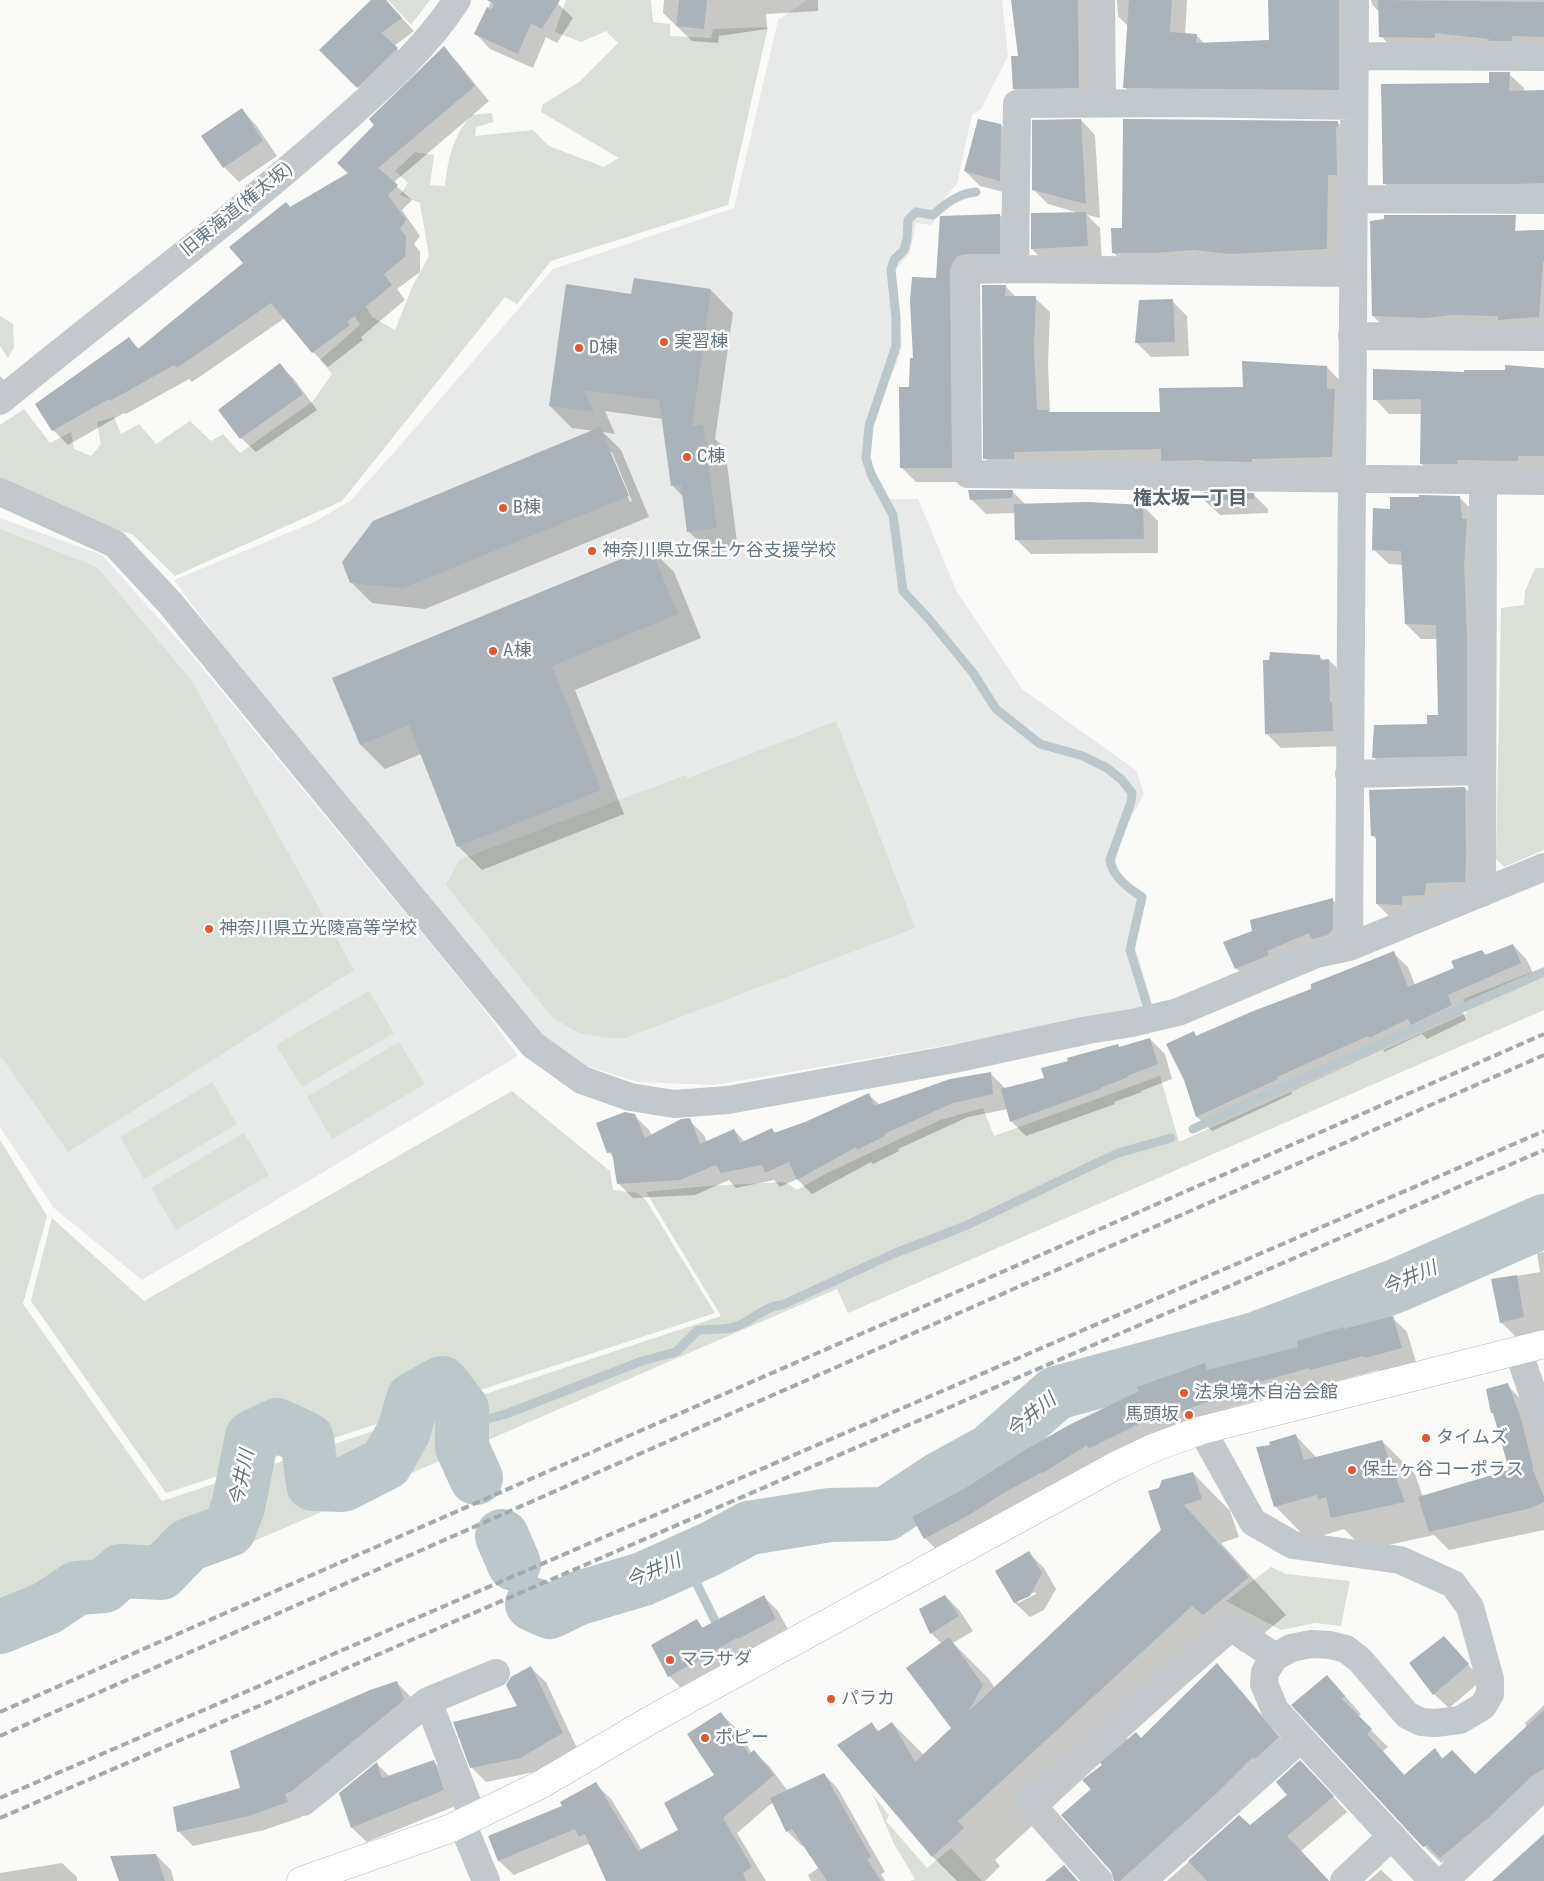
<!DOCTYPE html>
<html>
<head>
<meta charset="utf-8">
<style>
	body { margin:0 }
	canvas { display:block; background:#fafaf8 }
</style>
</head>
<body>
<canvas width="1544" height="1881"></canvas>
<script>
const context = document.querySelector('canvas').getContext('2d');
context.lineJoin = 'round';
function fillPath(path, color) {
  context.fillStyle = color;
  context.fill(path, 'evenodd');
}
function trace(path, color, width, dash) {
  context.strokeStyle = color;
  context.lineWidth = width;
  context.lineCap = dash ? 'butt' : 'round';
  context.setLineDash(dash || []);
  context.stroke(path);
}
function write(font, color, halo, rows, align = 'center') {
  context.font = font + ' "Roboto Condensed","Noto Sans JP",sans-serif';
  context.lineWidth = 5;
  context.setLineDash([]);
  context.textBaseline = 'middle';
  context.strokeStyle = halo;
  context.fillStyle = color;
  for (const [text, x, y, turn = 0] of rows) {
    context.save();
    context.translate(x, y);
    context.rotate((+turn || 0) * Math.PI / 180);
    context.textAlign = isNaN(turn) ? turn : align;
    if (halo) context.strokeText(text, 0, 0);
    context.fillText(text, 0, 0);
    context.restore();
  }
}
fillPath(new Path2D(`
	M807,0H1002L1008,56L981,109L972,115L957,184L945,198L932,225L916,223L910,253L895,270L902,345L897,363L869,426L866,458L871,474L885,499H918L957,592L1023,690L1136,770L1144,794L1120,838L1116,862L1122,878L1138,888L1146,896L1135,946L1154,1010L714,1085L638,1082L583,1065L541,1034L259,694L174,580L314,522L350,501L396,450L553,269L734,208L778,20Z
	M0,518L102,555L194,658L473,995L518,1056L142,1280L54,1208L0,1127Z`), '#e8e9e9');
fillPath(new Path2D(`
	M388,0H430L411,25Z
	M566,0H651L653,22L670,24V36L711,38L713,29L768,27L728,205L551,261L517,304L505,297L342,501L175,576L132,534L115,530L0,482V425L24,409L50,443L71,432L74,449L91,456L101,444L97,422L114,417L121,434L139,424L156,444L190,421L211,441L223,434L240,453L313,401L332,374L320,360L360,325L339,289L350,279L372,317L395,330L413,285L429,256L420,203L400,195L408,183L395,171L415,152L434,155L430,185L445,186C448,158 453,137 471,115L492,113L493,122L476,127L475,136L533,130L549,146L604,167L619,158L541,112L542,105L579,82L618,43L606,31L581,42L555,32Z
	M0,316L13,324L14,347L8,358L0,346Z
	M0,529L97,567L191,680L354,970L68,1152L0,1055Z
	M1535,568H1544V850L1504,867L1496,859L1501,608L1524,605L1525,591Z
	M836,721L915,928L625,1038H609L579,1033L552,1017L446,885L459,860L686,775L688,778Z
	M1544,967V1010L848,1313L837,1289L0,1651V1140L47,1216L23,1304L162,1501L721,1316L646,1192L707,1186L785,1182L797,1190L827,1173L940,1120L983,1108L994,1136L1160,1076L1179,1142L1467,1013L1463,999Z
	M369,991L394,1033L302,1087L276,1045Z
	M399,1042L425,1084L332,1139L307,1097Z
	M212,1082L237,1124L144,1179L120,1137Z
	M512,1091L610,1171L613,1190L637,1193L646,1200L715,1313L166,1493L31,1301L52,1218L144,1301Z
	M244,1133L269,1175L176,1230L151,1188Z
	M1271,1567L1286,1574L1350,1581L1341,1626L1315,1623L1281,1630L1226,1601Z
	M873,1795L889,1815L886,1821L927,1868L951,1848L982,1881H910L915,1879L894,1844Z`), '#dadfd7');
fillPath(new Path2D(`
	M373,0H385L414,31L394,46L410,62L370,99L321,50Z
	M492,0H551L558,4L573,18L557,43L546,37L533,68L490,49L476,34Z
	M664,0H821H818V11L766,14L767,29L719,36L718,43L692,41L663,13Z
	M1012,0H1111L1094,102L1029,104L1014,89L1020,57Z
	M1117,0H1187L1185,35H1196L1205,44L1270,42L1269,0H1365L1353,104L1139,102L1125,87L1129,27L1118,16Z
	M1371,0H1544V51H1395L1381,36L1380,13L1372,4Z
	M444,48L458,63L489,101L393,183L412,200L402,210L420,236L414,244L420,252V272L397,289L405,300L361,337L363,340L328,367L313,352L285,318L192,382L189,379L126,414L124,413L68,445L53,430L129,339L140,350L245,263L290,208L349,174L376,125Z
	M1509,74L1524,88V92H1544V198H1399L1384,183L1490,85Z
	M242,110L256,125L277,156L239,182L224,167Z
	M1081,120L1095,135L1100,218L1087,215L1100,228L1102,261L1047,264L1032,249L1079,213L1048,204L1033,189Z
	M1338,123L1352,137L1342,264L1128,267L1113,252L1123,229Z
	M1001,125L1015,140V195L980,186L965,171Z
	M1000,215L1014,230V268L973,271L967,482H916L902,468L915,359L937,279L942,217Z
	M1544,230V332L1388,331L1373,316L1461,232Z
	M635,279L711,290L733,313L715,439L725,448L738,550L711,553L688,531L684,498L672,485L663,419L605,411L615,434L603,432L621,450L649,517L425,609L372,603L351,582L595,431L572,428L550,406L632,295ZM609,452H612L632,501L630,502Z
	M1005,286L1017,298H1035L1050,312L1048,364L1050,413H1161L1244,388L1327,367L1341,382L1347,471L1000,473L985,458Z
	M1172,301L1187,316L1189,356L1151,357L1136,342Z
	M279,365L294,379L317,410L256,452L241,438Z
	M1544,369V470L1436,478L1421,463L1422,414H1389L1375,399L1465,373Z
	M0,376L13,390L0,401Z
	M1012,491L1026,505L1143,506L1158,521V553L1031,554L1016,539V513L986,514L972,500Z
	M1253,494L1268,509V513L1220,515L1205,501Z
	M1459,497L1474,512L1481,770L1388,772L1374,757L1428,726L1440,716L1438,639H1421L1406,624L1403,565L1389,564L1374,550L1391,510Z
	M650,548L674,572L701,638L575,690L624,814L482,870L458,846L421,754L385,769L361,745L334,678Z
	M1320,657L1324,661L1329,660L1344,675L1348,746L1281,748L1266,733Z
	M1465,788L1480,803L1479,896L1392,919L1377,904V840L1372,835Z
	M1333,900L1347,914L1348,944L1251,983L1236,968Z
	M1513,945L1527,960L1535,978L1462,1010L1466,1020L1427,1039L1422,1034L1384,1052L1383,1050L1291,1092L1292,1094L1212,1131L1197,1117L1185,1079L1193,1032L1197,1037L1312,989L1393,953L1408,967L1415,985L1455,969L1482,951L1487,956Z
	M1150,1039L1165,1054L1172,1079L1141,1091L1142,1092L1114,1102L1115,1104L1026,1136L1011,1121L1008,1109L968,1117L898,1149L899,1151L873,1164L871,1162L812,1194L797,1179L780,1187L774,1180L736,1188L729,1180L695,1195L633,1198L618,1183L614,1158L609,1152L634,1115L649,1130L652,1136L689,1120L704,1135L707,1142L734,1130L745,1142L771,1129L776,1133L805,1123L868,1094L880,1105L991,1074L1005,1088L1046,1079L1070,1062L1118,1046L1120,1048Z
	M1544,1252V1330L1516,1337L1501,1322L1493,1280L1540,1272L1537,1253Z
	M1392,1317L1407,1332L1416,1362L1380,1372L1379,1370L1326,1384L1324,1383L1230,1408L1232,1413L940,1553L925,1538L1205,1364L1210,1370L1300,1348L1345,1330Z
	M1507,1385L1535,1414L1544,1440V1530L1449,1550L1434,1535L1365,1550L1344,1529L1308,1540L1276,1507L1258,1448L1271,1446L1295,1435L1317,1458L1382,1441L1415,1474L1423,1497L1510,1470L1494,1415L1492,1413Z
	M1193,1473L1230,1511L1239,1537L1221,1543L1286,1615L1242,1652L1231,1643L1127,1738L1128,1740L1142,1739L1217,1665L1232,1680L1293,1752L1149,1881H1115L1104,1765L1101,1762L995,1860L1000,1866L985,1881H957L933,1857L839,1745L871,1724L880,1732L892,1723L924,1755L953,1728L942,1644L931,1633L945,1596L960,1611L973,1631L953,1643L987,1677L995,1688L1163,1530L1160,1489Z
	M1029,1553L1044,1568L1056,1589L1044,1610L1030,1617L1015,1603L997,1572ZM1035,1592L1036,1594L1018,1603V1600Z
	M764,1597L778,1611L790,1633L684,1691L669,1676L697,1621L704,1629Z
	M1444,1638L1482,1680L1449,1708L1434,1694Z
	M531,1668L546,1682L577,1748L535,1772L486,1782L471,1767L519,1707Z
	M1327,1676L1361,1714L1358,1717L1388,1747L1383,1751L1405,1776L1435,1750L1443,1759L1475,1775L1527,1727L1525,1723L1544,1705V1797L1457,1874L1444,1861L1441,1863L1424,1846Z
	M396,1682L411,1697L299,1809L302,1817L264,1830L193,1846L178,1831Z
	M721,1714L736,1728L752,1753L754,1752L769,1766L788,1791L824,1774L838,1789L885,1872L881,1874L885,1881H811L808,1875L820,1867L804,1845L802,1846L787,1831L773,1802L737,1833L766,1881H607L593,1849L588,1844L514,1875L499,1861L564,1807L596,1784L611,1799L642,1850L679,1830L716,1775Z
	M433,1761L448,1776L458,1805L367,1842L352,1828L341,1793L377,1764L389,1776Z
	M1315,1776L1347,1812L1301,1851L1329,1881H1167L1239,1817L1250,1827Z
	M156,1855L171,1870L174,1881H120Z
	M62,1863L77,1877V1881H0V1873Z
	M1381,1870L1393,1881H1368Z`), '#0003');
trace(new Path2D(`
	M976,192C959,193 945,204 933,215L916,212L908,220L907,239L904,250L894,260L891,270L896,317V346L869,426L866,458L871,474L893,515L903,591L928,618L973,673L996,709L1040,744L1083,756L1107,768L1122,780L1132,793L1131,802L1110,860C1112,876 1129,889 1142,897L1130,950L1148,1008
	M1193,1129L1305,1077L1544,972
	M462,1426L506,1414L642,1361L676,1352L698,1330C709,1329 721,1330 731,1328C750,1324 763,1306 782,1305L893,1254L965,1226L1118,1153L1171,1138
	M685,1560L727,1645`), '#bbc7cb', 9);
trace(new Path2D(`
	M502,1536L514,1564
	M532,1604L550,1612L579,1598L643,1579L710,1549L749,1528L830,1515L886,1514L939,1479L990,1451L1056,1393L1255,1339L1398,1285L1544,1221
	M0,1627L47,1608L77,1588L104,1586L121,1571L161,1573L188,1545L229,1530L238,1507L252,1437L277,1425L307,1439L313,1484L343,1485L386,1463L404,1431L413,1399L442,1383L462,1409V1447L476,1478`), '#bbc7cb', 54);
fillPath(new Path2D(`
	M371,0H386L402,18L381,33L398,48L357,88L319,50Z
	M487,0H560L542,29L531,23L518,54L474,34L487,7L491,10L494,4Z
	M679,0H707L704,29L676,26Z
	M1011,0H1078L1079,88L1013,89L1011,56H1018Z
	M1129,0H1172L1170,32L1197,34L1196,43L1269,40L1268,0H1339V90L1123,88Z
	M1378,0L1544,2V37L1512,36V41H1489V39L1435,33V38L1379,37Z
	M444,46L475,86L378,168L398,185L388,195L406,220L400,229L406,236L405,257L384,274L392,285L347,322L350,325L312,353L271,303L177,368L174,365L110,401L109,399L52,431L35,404L129,337L138,349L243,263L229,247L286,202L290,207L348,173L337,163L374,125L369,119Z
	M1489,72H1510L1509,91L1544,90V183L1517,184H1383L1381,84L1489,83Z
	M242,108L263,141L223,168L201,136Z
	M978,119L1001,124L1000,181L964,171Z
	M1081,119L1086,204L1032,190V120Z
	M1123,119L1338,121V127H1336L1337,175H1328L1327,249L1230,254L1193,250L1155,253H1112L1111,228H1122Z
	M1086,212L1088,246L1031,249V213Z
	M1000,214V254H966L958,256L953,262L950,270L952,468H900L899,387H909L910,358H913L910,301L912,277L936,278L940,216Z
	M1384,215H1516L1515,231L1544,230V262H1543L1539,317L1498,320V316L1451,315L1425,318L1372,316L1370,221L1384,219Z
	M634,278L711,289L692,426L703,425L717,528L687,532L681,485L671,486L659,400L584,390L594,412L549,406L566,284L631,294Z
	M982,285H1006L1005,296H1036L1034,348L1037,410H1048V412H1160L1159,388L1243,387L1242,361L1327,366V389H1335L1332,457L1252,459V462L1204,461V460L1161,461V449L1014,452V459H983Z
	M1173,299L1175,342L1135,343L1139,300Z
	M280,363L303,394L240,439L218,410Z
	M1505,365L1544,368V456H1518V461L1457,460L1458,464H1420L1421,399L1373,400V369L1464,372V370H1505Z
	M600,427L629,496L403,588L350,583L342,562L373,521Z
	M968,490H1013L1012,498L970,500Z
	M1204,492L1254,493V499L1204,501Z
	M1419,495L1460,496L1462,519H1467L1464,565L1467,638V756L1372,758L1374,725L1427,724V715H1438L1436,625L1405,624L1401,551L1372,550L1373,508L1390,509V497H1419Z
	M1088,502L1143,505L1144,539L1015,540L1014,504Z
	M650,547L678,614L552,666L601,790L457,847L409,725L360,745L332,678Z
	M1270,652L1320,655V660L1329,659L1330,702H1332L1333,731L1265,734L1263,660H1269Z
	M1465,787L1466,857L1465,882L1426,883L1425,895L1402,896V905L1376,904V836H1371L1369,790Z
	M1333,898V929L1328,935L1312,939L1309,933L1267,951L1269,955L1235,969L1223,942L1252,931L1250,920Z
	M1513,944L1521,963L1448,995L1452,1005L1411,1025L1408,1019L1369,1038L1368,1036L1277,1077L1278,1079L1196,1117L1184,1080L1166,1044L1194,1031L1196,1036L1251,1012L1311,989V984L1394,951L1408,987L1454,968L1451,961L1482,950L1485,955Z
	M1150,1038L1158,1064L1127,1076L1128,1077L1100,1088L1101,1089L1010,1122L1001,1089L1044,1078L1041,1068L1068,1061L1067,1058L1118,1044L1119,1047Z
	M991,1072L993,1094L953,1103L884,1134L885,1136L857,1150L856,1147L797,1180L789,1162L765,1173L762,1165L721,1173L716,1165L680,1180L617,1184L612,1152L607,1153L596,1123L625,1112L635,1114L645,1138L681,1119L690,1118L700,1144L734,1129L740,1143L772,1128L774,1133L805,1122L869,1093L874,1106L950,1079Z
	M1517,1275L1524,1317L1500,1323L1491,1279Z
	M1393,1316L1402,1348L1365,1358L1364,1356L1310,1370L1309,1368L1216,1394L1218,1398L1150,1423L1149,1419L1088,1449L1087,1445L1043,1473L1042,1472L1002,1494L969,1515L924,1539L912,1517L964,1489L1025,1450L1069,1425L1139,1391L1137,1387L1205,1363L1207,1370L1298,1347L1297,1341L1343,1327L1344,1329Z
	M1508,1383L1521,1419L1533,1467L1532,1468L1544,1497V1502L1531,1508L1429,1532L1418,1497L1509,1470L1493,1413H1491L1486,1389Z
	M1296,1434L1304,1460L1382,1440L1405,1502L1331,1518L1326,1497L1318,1500L1317,1495L1274,1507L1256,1447L1270,1445L1269,1442Z
	M1193,1472L1202,1499L1184,1505L1249,1577L1203,1615L1192,1606L958,1821L964,1828L932,1857L837,1745L872,1722L877,1732L892,1722L915,1762L951,1728L906,1668L949,1637L983,1685L969,1711L1161,1530L1148,1491L1159,1488L1162,1480Z
	M1029,1551L1042,1573L1030,1596L1014,1603L995,1571Z
	M764,1595L776,1619L738,1639L737,1638L668,1677L651,1645L697,1619L702,1628Z
	M945,1595L959,1616L930,1634L919,1609Z
	M1444,1636L1469,1664L1433,1695L1409,1663Z
	M1217,1663L1279,1737L1255,1759L1253,1757L1219,1791L1120,1881H1114L1111,1871L1061,1815L1091,1789L1082,1780L1102,1765L1100,1763L1136,1732L1141,1738Z
	M531,1666L563,1733L520,1758L470,1768L453,1722L517,1706L506,1685L511,1677Z
	M1327,1675L1345,1696L1342,1699L1372,1729L1367,1734L1404,1775L1435,1748L1442,1759L1452,1750L1475,1774L1544,1710V1769L1533,1775L1486,1820L1440,1858L1427,1845L1423,1847L1291,1705Z
	M397,1681L404,1700L292,1791L285,1794L288,1802L249,1816L177,1832L173,1807L240,1788L230,1751L370,1690Z
	M721,1712L749,1754L754,1750L774,1775L723,1818L752,1867L743,1873L746,1881H606L585,1834L579,1837L575,1829L498,1861L488,1836L562,1806L560,1802L596,1782L638,1851L678,1830L664,1803L714,1775L687,1734Z
	M434,1760L444,1790L351,1828L339,1793L377,1762L382,1778Z
	M1300,1760L1334,1796L1287,1836L1329,1881H1207L1188,1861L1239,1815L1250,1825L1287,1795L1276,1782Z
	M824,1773L871,1857L867,1859L881,1881H827L792,1829L786,1832L770,1798Z
	M1544,1834V1881H1492Z
	M156,1854L165,1881H119L110,1856Z
	M1064,1865L1078,1881H1045Z`), '#aab3b9');
const secondary = new Path2D(`
	M301,1881L449,1829L540,1785L654,1718L1115,1466L1153,1448L1202,1430L1544,1344`);
trace(secondary, '#b3babf', 29);
trace(new Path2D(`
	M1101,0L1102,103
	M1355,56L1544,57
	M1354,199L1544,200
	M1015,269L1017,104L1189,103L1354,106
	M1353,273L1015,269L966,270L968,474L1544,481
	M1352,336L1544,337
	M0,401C107,313 219,230 323,139C371,96 422,54 457,0
	M0,492L115,544L170,603L533,1045L582,1080L630,1097L674,1104L728,1100L954,1059L1088,1030L1132,1023L1178,1012L1316,954L1349,947L1544,867
	M1349,774L1482,771
	M1482,893L1483,481
	M1349,947L1355,0
	M1518,1350L1544,1427
	M1202,1430L1253,1522L1293,1545L1400,1560L1453,1584L1470,1607L1490,1679V1694L1483,1706L1460,1720L1435,1723L1421,1722L1407,1715L1360,1660L1346,1649L1330,1645L1311,1644L1291,1648L1275,1657L1265,1672L1264,1684L1275,1710L1433,1881
	M428,1701L473,1818
	M303,1802L428,1701L496,1673
	M462,1823L486,1881
	M1099,1881L1030,1803L1231,1627L1275,1657
	M1142,1881L1300,1739
	M1344,1881L1392,1836
	M1444,1881L1544,1786`), '#c3c8cc', 28);
trace(secondary, '#fff', 28);
trace(new Path2D(`
	M0,1712L1544,1034
	M0,1736L1544,1055
	M0,1798L1544,1131
	M0,1818L1544,1150`), '#a2aab0', 4, [8, 4]);
for (const [x, y, r, color] of [
	[664,342,5,"#e4572e"],
	[579,348,5,"#e4572e"],
	[687,457,5,"#e4572e"],
	[503,508,5,"#e4572e"],
	[592,551,5,"#e4572e"],
	[493,651,5,"#e4572e"],
	[209,929,5,"#e4572e"],
	[1184,1393,5,"#e4572e"],
	[1189,1415,5,"#e4572e"],
	[1426,1438,5,"#e4572e"],
	[1352,1470,5,"#e4572e"],
	[670,1660,5,"#e4572e"],
	[831,1699,5,"#e4572e"],
	[705,1738,5,"#e4572e"]
]) {
  const dot = new Path2D();
  dot.arc(x, y, r, 0, 2 * Math.PI);
  context.fillStyle = color;
  context.fill(dot);
  trace(dot, '#fff', 2);
}
write('18px', '#657683', '#fff', [
	["旧東海道(権太坂)",237,210,-39]
]);
write('18px', '#657683', '#fff', [
	["実習棟",674,342],
	["D棟",589,348],
	["C棟",697,457],
	["B棟",513,508],
	["神奈川県立保土ケ谷支援学校",602,551],
	["A棟",503,651],
	["神奈川県立光陵高等学校",219,929],
	["法泉境木自治会館",1194,1393],
	["馬頭坂",1179,1415,"right"],
	["タイムズ",1436,1438],
	["保土ヶ谷コーポラス",1362,1470],
	["マラサダ",680,1660],
	["パラカ",841,1699],
	["ポピー",715,1738]
], 'left');
write('bold 19px', '#57646e', '#fff', [
	["権太坂一丁目",1190,499]
]);
write('italic 19px', '#60757c', '#fff', [
	["今井川",1410,1279,-23],
	["今井川",1032,1416,-39],
	["今井川",243,1478,-78],
	["今井川",654,1572,-23]
]);
</script>
</body>
</html>
